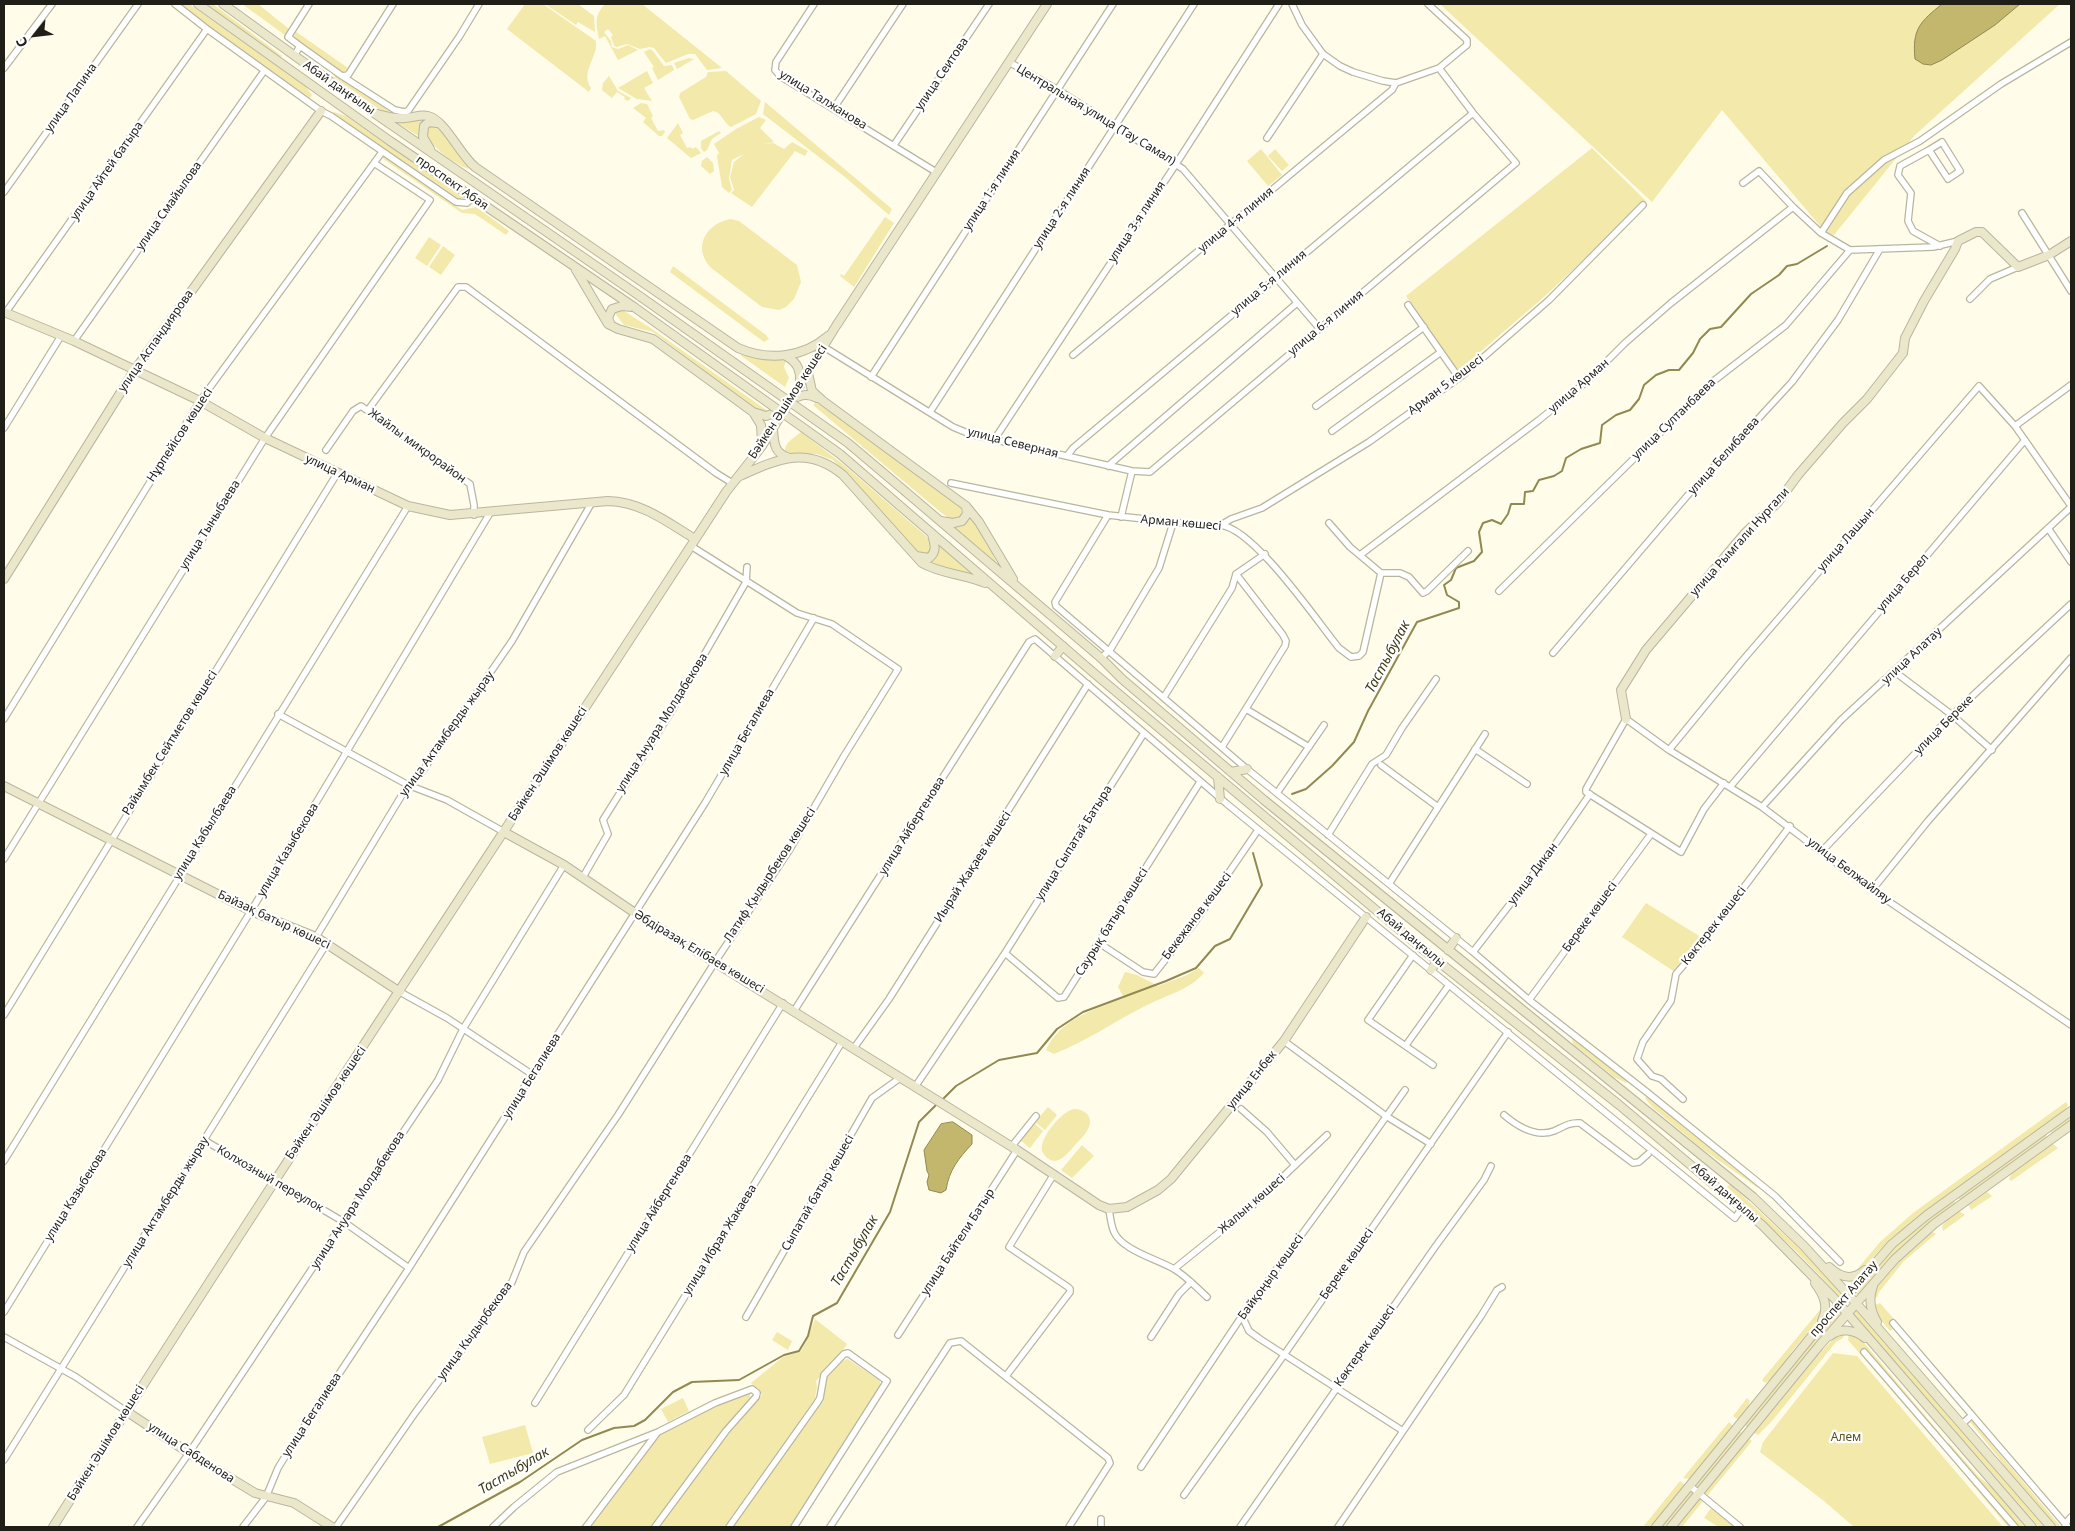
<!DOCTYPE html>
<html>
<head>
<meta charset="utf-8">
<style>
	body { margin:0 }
	#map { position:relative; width:2075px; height:1531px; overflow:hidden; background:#fffcea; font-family:"Noto Sans",sans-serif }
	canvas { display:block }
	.frame { position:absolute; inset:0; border:5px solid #201f17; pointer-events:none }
	.north { position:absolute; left:10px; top:10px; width:50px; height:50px; -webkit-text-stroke:4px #fff; paint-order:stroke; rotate:241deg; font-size:14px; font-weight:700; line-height:20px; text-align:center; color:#201f17 }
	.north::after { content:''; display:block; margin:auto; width:18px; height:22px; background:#201f17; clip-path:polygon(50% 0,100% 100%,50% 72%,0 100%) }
</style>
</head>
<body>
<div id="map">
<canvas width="2075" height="1531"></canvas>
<div class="frame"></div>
<div class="north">С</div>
</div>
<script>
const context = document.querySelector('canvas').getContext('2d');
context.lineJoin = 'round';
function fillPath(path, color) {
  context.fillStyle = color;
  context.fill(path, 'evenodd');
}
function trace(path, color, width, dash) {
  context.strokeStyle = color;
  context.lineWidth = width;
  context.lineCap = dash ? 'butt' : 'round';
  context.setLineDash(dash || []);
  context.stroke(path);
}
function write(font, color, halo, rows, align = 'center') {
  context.font = font + ' "Noto Sans",sans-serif';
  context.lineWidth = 4.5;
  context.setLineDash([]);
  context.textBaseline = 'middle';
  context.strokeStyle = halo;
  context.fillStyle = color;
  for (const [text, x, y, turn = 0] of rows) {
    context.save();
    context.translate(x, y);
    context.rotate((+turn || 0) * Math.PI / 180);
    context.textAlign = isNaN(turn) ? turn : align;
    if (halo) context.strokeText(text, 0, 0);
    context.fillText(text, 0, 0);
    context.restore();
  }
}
fillPath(new Path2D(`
	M181,4H189L305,85L312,95L310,98L236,47Z
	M205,4H213L282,56L280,58Z
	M242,4H258L289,29L285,35Z
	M525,4H543L596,41C598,58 580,72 591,88L589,92L507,29Z
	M545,4H578L594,16L595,32L578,22L576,25Z
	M605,4H642L722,68L707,70L695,54H688L666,63L654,48L650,47L640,49L627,44L617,47L614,46L611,37L613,35L608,29L604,32L611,41L612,47L618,49L628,45L638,50L618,60L605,36L599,39C596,23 594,16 605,4Z
	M1440,4H2060L1915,135L1834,235L1826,233L1722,110L1652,202Z
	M295,31L348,68L343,73L338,70L294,38Z
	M650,49L653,51L664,66L672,65L674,70L658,80L652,68L654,67L644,52Z
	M689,58L694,59L677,69L674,63Z
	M647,71L653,83L644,88L652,101L637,99L618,88Z
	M726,71L761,101L756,114L731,127C723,123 723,113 713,111L693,120L690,119L679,97L680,93L706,77L708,72Z
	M336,74L395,115L383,112L334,77Z
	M609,76L618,91L631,98L628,101L624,99L625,97L617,92L612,98L602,90L603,83Z
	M765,102L892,209L889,215L845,177L763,114Z
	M641,103L647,104L653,116L651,118L658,131L664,130L665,132L662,136H659L643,122L646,118L633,108Z
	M334,112L346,116L464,198L459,200L333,114Z
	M423,117L429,120H424L419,127L420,137L394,121Z
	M759,117L766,120L760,128L774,142L764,144L773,143L784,149L792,142L808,151L805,156L795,151L752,207L731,193L734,190L730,177L734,162L744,154L732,160L729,178L732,190L729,193L722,187L717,156L719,153L714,144L736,129Z
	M678,123L683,133L680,135L687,148L691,147L692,149L696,147L701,153L691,158L667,138Z
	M428,125H435L443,133L470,167L468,169C452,162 436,150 426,136Z
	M719,131L721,133L712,139L707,150L704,152L701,148V141Z
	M1592,148L1646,201L1545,296L1458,371L1406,296Z
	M1261,149L1282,175L1268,186L1247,161Z
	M1275,149L1289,165L1282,171L1268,156Z
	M385,156L462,210L476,207L509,231L506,235L475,214L462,213L382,158Z
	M707,157L713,163L714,171L710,174L701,166L702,161Z
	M885,217L894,223L854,287L840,276L841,274L844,276Z
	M731,219L739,221L797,265L801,282L794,299L786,307L779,310L762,307L710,267C692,246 707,223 731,219Z
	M429,237L441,245L427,266L415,258Z
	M443,246L455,255L441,275L429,267Z
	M673,266L766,335L769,339L764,342L670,272Z
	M621,309L652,329L769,412L755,409L653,332L624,325L614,312L615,310Z
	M740,355L786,360L784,367L789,378L785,387Z
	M816,402L946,493L961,507L962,515L957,520L950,519L938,510L813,405Z
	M801,432L844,465L926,536L931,542L932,551L928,555L918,552L833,460L817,454H792L785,451C785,442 794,438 801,432Z
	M970,512L982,531L998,566L953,526C963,528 970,523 970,512Z
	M938,542L974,574L940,569L926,563C937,561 941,552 938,542Z
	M1646,903L1704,939L1675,972L1622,937Z
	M1199,968L1204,973C1189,990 1167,995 1147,1005C1115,1021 1087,1041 1054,1054L1046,1050C1060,1019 1095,1009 1124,998L1118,987L1125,972L1137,975L1158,986L1187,975Z
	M1573,1038L1628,1081L1626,1083L1614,1077L1573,1044L1572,1039Z
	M1648,1096L1754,1181L1758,1188L1701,1148L1652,1107L1645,1098Z
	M2066,1102L2068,1105L2065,1110L1891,1238L1864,1267L1854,1273L1880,1242L1913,1213Z
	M1048,1107L1057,1115L1045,1130L1035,1122Z
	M1074,1109C1080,1109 1084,1111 1088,1115C1095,1127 1082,1137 1075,1145C1066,1156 1053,1171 1042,1151C1039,1138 1062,1111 1074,1109Z
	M2071,1115V1122L2052,1134L2050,1131L2051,1129Z
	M1034,1123L1043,1131L1030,1148L1020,1140Z
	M2044,1134H2046L2047,1139L1961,1200L1958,1198L1959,1195Z
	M2053,1144L2058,1148L2011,1181L2009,1179L2014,1169Z
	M1082,1145L1094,1156L1072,1178L1061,1170Z
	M1730,1184L1801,1250L1843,1294L1841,1298L1798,1253L1727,1187Z
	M1987,1192L1992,1196L1971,1210L1969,1205Z
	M1953,1200L1956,1204L1898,1251L1859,1295L1854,1293L1895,1246L1928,1218Z
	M1959,1211L1965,1215L1943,1231L1942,1226L1947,1220Z
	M1933,1232L1936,1234L1904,1261L1879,1292L1877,1297L1874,1298C1876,1277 1915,1243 1933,1232Z
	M1880,1303L1975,1412L1973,1414L1894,1322L1890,1325L1893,1329L1890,1331L1875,1313L1873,1306Z
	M1854,1309L1857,1310L2045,1527H2039L1853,1313Z
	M1819,1311H1823L1817,1322L1792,1351L1782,1368L1776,1376L1765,1383L1762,1380Z
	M1838,1311L1842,1315L1749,1428L1745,1425Z
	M815,1319L847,1344L840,1355L816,1381L817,1386L815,1399L724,1527H660L718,1447L762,1395L751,1383L783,1357L801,1351L808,1338Z
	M777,1332L792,1341L788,1350L772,1340Z
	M1849,1333L1860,1338L1942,1436L1941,1438L1864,1348L1861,1350L1938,1441L1936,1442L1848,1340Z
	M1844,1334L1843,1338L1836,1342L1772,1421L1758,1435L1753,1432L1796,1378L1836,1336Z
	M1833,1353L1857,1356L2003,1527H1854L1824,1501L1760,1452L1763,1442Z
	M848,1359L880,1381V1387L791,1527H733L821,1404C824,1396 823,1389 825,1380C827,1373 840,1360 848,1359Z
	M747,1393L750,1394V1398L715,1439L651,1527H591L660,1434L716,1406Z
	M683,1398L689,1411L668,1422L661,1409Z
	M1747,1398L1750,1401L1746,1413L1740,1421L1733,1416Z
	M1972,1421L2061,1527H2054L2010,1476L1998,1457L1970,1422Z
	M1729,1422L1733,1426L1732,1430L1691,1479L1683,1478Z
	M525,1425L533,1453L490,1464L482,1437Z
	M1738,1432H1741L1743,1435L1697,1488L1695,1485Z
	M1749,1439L1752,1441L1707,1496L1705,1491L1706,1488L1746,1441Z
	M1949,1443L1978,1476L1994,1489L2025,1527H2017L1947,1445Z
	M1950,1455L2013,1527H2008L1949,1456Z
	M1680,1481L1685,1485L1684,1488L1652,1527H1643Z
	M1693,1491L1694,1494L1668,1527H1661L1689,1492Z
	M1700,1499L1704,1500L1682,1527H1676L1697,1500Z
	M1711,1508L1735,1527H1719L1704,1518Z`), '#f2e9aa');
const water = new Path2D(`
	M1942,4H2020L1995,25L1942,60L1931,65L1923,64L1915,59C1912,29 1920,22 1942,4Z
	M953,1122L972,1135V1144C959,1158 949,1170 946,1190L941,1193L929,1190L927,1182L929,1175L927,1171L924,1150L941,1124Z`);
fillPath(water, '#c2b76c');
trace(water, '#918952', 1);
trace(new Path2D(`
	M1292,794L1306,789L1332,766L1354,742L1368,711L1417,622L1459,608V602L1447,595L1444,585L1451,580L1456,568L1474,561L1482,552L1479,532L1483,523L1492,520L1501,524L1508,514L1511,504H1524L1525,492L1533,491L1539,480L1554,476L1562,471L1566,458L1581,449L1600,443L1602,425L1616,415L1630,410L1639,399L1644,385L1656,375L1669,370H1679L1693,353L1700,339L1710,329L1721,327L1751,294L1779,275L1787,266L1797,264L1827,246
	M943,1099L956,1086L999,1060L1037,1053L1057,1029L1083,1012L1166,981L1196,968L1215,946L1230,939L1262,885L1253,853
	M438,1527L520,1482L582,1440L614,1428L634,1426L645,1420L673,1392L692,1382L739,1380L784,1355L799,1351L808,1336L813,1316L837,1303L890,1212L919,1122L936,1105`), '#918952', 2);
const street = new Path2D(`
	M175,4L207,29L321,111L331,116L456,202L467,203L473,197
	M814,4L776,62L775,70L780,76L936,172
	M1292,4L1302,25L1323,54L1340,66L1353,72L1383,81L1396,83L1439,68L1467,45V40L1428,4
	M300,46L288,37L309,4
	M294,56L300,46L342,76L348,75L393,4
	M1009,62L1058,90L1183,169L1319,328
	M4,68L52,4
	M342,76L395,110L404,112L408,111L459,37L479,4
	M834,108L903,4
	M1267,138L1323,54
	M894,145L989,4
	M1929,150L1942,142L1960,171L1948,179L1929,150L1900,166L1898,175L1911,193L1908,221L1913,231L1940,246
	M1743,183L1759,171L1793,207
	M4,192L138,4
	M2022,213L2071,291
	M1821,233L1847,193L1884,160L1920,141L2001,84L2071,42
	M1970,299L1990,279L2018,267
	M1408,305L1459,378
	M6,312L207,29
	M74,341L264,71
	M824,347L953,427L970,434L1132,471L1150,472L1516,163L1473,113L1439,68
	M1073,355L1392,90L1396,83
	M871,377L1113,4
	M1316,406L1424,327
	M368,410L458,287H466L716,473L732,483
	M930,412L1194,4
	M2015,426L2071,385
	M4,428L61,336
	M1332,431L1441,352
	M994,440L1176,164L1279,4
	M326,450L353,411L361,406L470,484L474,505V515
	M1067,456L1073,448L1473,113
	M1108,466L1297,303
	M951,483L1108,515L1209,526C1212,526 1217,525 1220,525C1254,528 1317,621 1339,648L1351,657L1359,656L1363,652L1381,573
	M1108,515L1055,602L1056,606L1247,769L1473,952L1529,1000L1648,1093L1775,1196L1840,1262
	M1121,517L1132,471
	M1329,523L1350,547L1381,573H1400L1409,577L1423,593L1427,591L1468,551
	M1221,525L1231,519L1262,508L1369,442L1463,375L1549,300L1643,205
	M2048,528L2071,562
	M1360,555L1539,420L1585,383L1625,343L1671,303L1793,207L1821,233L1850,250L1933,247L1958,241
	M1236,574L1265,554
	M1499,591L1711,383L1786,325L1850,250
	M1553,653L1688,495L1792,382L1838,320L1880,249
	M1101,658L1110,650L1159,568L1173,523
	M1895,672L1952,715L1992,750
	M1164,697L1232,588L1236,574
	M1246,709L1309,747
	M278,714L408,785L447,800L504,832
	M4,719L200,401L374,163
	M1222,747L1285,646L1286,641L1283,635L1236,574
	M1475,749L1527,784
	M1669,750L1742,661L1979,386L2015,426L2071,506
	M1381,765L1438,807
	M1724,783L1704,809L1681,852L1586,792V789L1626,719L1669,750L1762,807L1872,890L2071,1025
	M1730,787L2025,440
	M1277,793L1324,725
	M1762,807L1841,720L2071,507
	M1328,835L1372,764L1386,755L1402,728L1436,679
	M1822,851L1952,715L2071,604
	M4,859L265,438L430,200L374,163L382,152
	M583,877L608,834L603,820L674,707L746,582L747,567
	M1389,884L1485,734
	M1872,890L1928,821L2071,658
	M316,937L408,785L419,776L512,641L591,504
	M1099,943L1143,972L1154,974L1195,922L1258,830
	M1473,952L1545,859L1590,794
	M1005,953L1058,998L1064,997L1200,782
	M1413,955L1368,1020L1433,1065
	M400,992L447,1018L533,1075
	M1529,1000L1651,834
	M794,1011L1029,642L1035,639L1227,804L1735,1218L1742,1208
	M4,1015L338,472
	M1284,1041L1386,1116L1431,1144
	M1406,1045L1449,985
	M854,1048L889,999L1088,684
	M915,1087L1005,953L1144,733
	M1683,1099L1661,1079L1652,1076L1637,1059L1643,1042L1671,1001L1676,974L1696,951L1790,826
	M1241,1109L1267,1132L1295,1165
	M1504,1115C1517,1126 1536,1138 1554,1131C1563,1127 1570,1122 1580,1123L1633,1163L1639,1162L1648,1154
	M204,1140L344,1222L409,1268
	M1012,1146L1036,1116
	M4,1161L408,506
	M1109,1209C1110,1216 1111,1225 1114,1232C1122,1250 1157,1259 1174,1269C1186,1276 1196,1287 1207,1297
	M1174,1269L1252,1206L1327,1135
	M4,1312L251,911L490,513
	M1242,1316L1249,1331L1260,1339L1403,1431
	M746,1317L872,1098L900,1078
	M1893,1323L2068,1527
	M898,1335L1017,1150
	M4,1337L76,1377L126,1411
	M1151,1337L1179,1294L1191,1282
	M1864,1352L2015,1527
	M1006,1376L1070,1292V1289L1068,1287L1009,1247L1054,1174
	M535,1403L783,1003
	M1962,1424L1972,1415
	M588,1430L624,1395L842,1042
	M4,1460L327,943
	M1141,1467L1242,1316L1335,1189L1405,1090
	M1690,1486L1740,1527
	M1184,1495L1284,1355L1508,1032
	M2065,1524L2071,1517
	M137,1527L189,1453L438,1080L463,1029L564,865
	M243,1527L266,1497L278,1468L294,1442L409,1268L705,803L814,618
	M336,1527L415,1413L512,1282L524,1252L618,1115L715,962L790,849L844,756L898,669L832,624L797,613L691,546
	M493,1527L514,1507L557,1472L658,1432L715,1403L752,1389L757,1393L756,1397L726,1431L655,1527
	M586,1527L657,1433
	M729,1527L817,1403L820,1398L824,1375L844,1354L848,1353L887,1381L794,1527
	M830,1527L950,1343L961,1341L1108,1458L1110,1463L1069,1527
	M1101,1527V1519
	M1240,1527L1435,1247L1484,1180L1491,1166
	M1338,1527L1481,1316L1497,1290L1502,1287`);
const secondary = new Path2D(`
	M198,4L390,141L634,307
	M223,4L374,113L641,297
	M374,113C384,116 394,119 405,118C413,118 420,114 428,116C445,120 460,155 475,167L738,348C768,361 803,358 828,336
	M430,149L423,137L424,126L429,122L437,123
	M576,270L608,324L618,329L653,339L753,412L761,425L762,443
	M4,312L74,341L200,401L265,438L408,506L450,515L608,501C642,502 667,522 695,539
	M610,323L608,318L612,309L622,306L632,307
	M786,356C799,363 801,372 800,386
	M808,373L812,391L823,401L966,506L979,522L1013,579
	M792,399C802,395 807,393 817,398
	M753,412L766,416L784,410
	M773,429C774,443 774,454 790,458
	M740,476C778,459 807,445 843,475L922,563C941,574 964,574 985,583
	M906,492L1101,658L1122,679L1264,800L1753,1197L1804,1246L1863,1311L2051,1527
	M899,505L1095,674L1420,947L1618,1104L1762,1225L1834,1298L2032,1527
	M941,521L953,523L962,521L967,514L966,506
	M916,556L929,558C938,551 934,543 932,534
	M4,579L134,371L321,111
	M1055,656L1063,646
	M1626,719L1621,690L1646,650L1745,533L1778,502L1798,475L1843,423L1867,399L1896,362L1903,353L1905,338L1924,301L1955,249L1958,241L1976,232H1982L2018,267L2049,255L2071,241
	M1231,772L1247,769
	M1218,777L1220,799
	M4,786L251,911L316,937L400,992
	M504,832L564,865L635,913L1017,1150L1099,1205L1109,1209L1127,1207L1158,1190L1171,1179L1284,1041L1366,917
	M1448,950L1456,938
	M1431,970L1438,960
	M1829,1267C1841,1278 1852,1281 1865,1270
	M1815,1283C1824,1295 1829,1307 1822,1321
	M1873,1286C1868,1299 1870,1310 1877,1322
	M1830,1336C1841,1327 1855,1330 1865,1338
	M126,1411L189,1453L255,1493L294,1503L332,1527
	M53,1527C272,1179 502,837 726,492L762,446L836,326L1047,4
	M1656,1527L1811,1337L1892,1244L1927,1215L2071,1111
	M1671,1527L1819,1346L1895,1259L1934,1224L2071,1125`);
trace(street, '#b9b6a0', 8);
trace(secondary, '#b9b6a0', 10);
trace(street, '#fff', 5.5);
trace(secondary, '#ebe7cb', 8);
const secondaryBridge = new Path2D(`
	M641,297L848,443L906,492
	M634,307L840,454L899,505`);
trace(secondaryBridge, '#b9b6a0', 10, []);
trace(secondaryBridge, '#ebe7cb', 8);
write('12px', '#201f17', '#fff', [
	["улица Сеитова",942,74,-56],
	["Абай даңғылы",339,88,35],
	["улица Лапина",71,98,-55],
	["улица Талжанова",823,100,32],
	["Центральная улица (Тау Самал)",1096,115,31],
	["улица Айтей батыра",107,171,-55],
	["проспект Абая",452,183,35],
	["улица 1-я линия",992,190,-57],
	["улица Смайылова",169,206,-55],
	["улица 2-я линия",1062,208,-57],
	["улица 4-я линия",1236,220,-40],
	["улица 3-я линия",1137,222,-57],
	["улица 5-я линия",1269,283,-40],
	["улица 6-я линия",1326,323,-40],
	["улица Аспандиярова",156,341,-55],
	["Арман 5 көшесі",1446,385,-37],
	["улица Арман",1579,386,-41],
	["Бәйкен Әшімов көшесі",788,402,-57],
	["улица Султанбаева",1674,419,-44],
	["Нұрпейісов көшесі",180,435,-57],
	["улица Северная",1013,443,14],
	["Жайлы микрорайон",417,446,36],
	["улица Белибаева",1724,456,-48],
	["улица Арман",340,474,25],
	["Арман көшесі",1181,523,5],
	["улица Тыныбаева",210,525,-58],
	["улица Лашын",1846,540,-49],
	["улица Рымгали Нургали",1740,542,-48],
	["улица Берел",1903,583,-49],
	["улица Алатау",1912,656,-43],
	["улица Ануара Молдабекова",662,723,-58],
	["улица Береке",1944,725,-45],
	["улица Бегалиева",747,732,-60],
	["улица Актамберды жырау",447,734,-54],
	["Райымбек Сейтметов көшесі",170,743,-58],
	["Бәйкен Әшімов көшесі",548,764,-57],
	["улица Айбергенова",912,826,-58],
	["улица Кабылбаева",205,833,-58],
	["улица Сыпатай Батыра",1074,843,-58],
	["улица Казыбекова",288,850,-59],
	["Иырай Жақаев көшесі",973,867,-57],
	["улица Белжайляу",1849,871,37],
	["улица Дикан",1533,874,-53],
	["Латиф Қыдырбеков көшесі",770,875,-57],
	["Бекежанов көшесі",1197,916,-53],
	["Береке көшесі",1590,917,-54],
	["Байзақ батыр көшесі",274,920,25],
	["Саурық батыр көшесі",1112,922,-58],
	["Көктерек көшесі",1714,926,-52],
	["Абай даңғылы",1411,938,40],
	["Әбдіразақ Елібаев көшесі",699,952,31],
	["улица Бегалиева",532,1076,-58],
	["улица Енбек",1252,1080,-51],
	["Бәйкен Әшімов көшесі",326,1103,-56],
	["Колхозный переулок",270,1179,30],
	["Сыпатай батыр көшесі",818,1193,-60],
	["Абай даңғылы",1725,1193,41],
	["улица Казыбекова",76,1195,-58],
	["улица Ануара Молдабекова",358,1200,-57],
	["улица Актамберды жырау",166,1202,-58],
	["улица Айбергенова",659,1203,-58],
	["Жалын көшесі",1252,1204,-41],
	["улица Ибрая Жакаева",720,1240,-58],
	["улица Байтели Батыр",958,1242,-57],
	["Береке көшесі",1347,1264,-55],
	["Байқоңыр көшесі",1271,1277,-54],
	["проспект Алатау",1844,1299,-49],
	["улица Кыдырбекова",475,1331,-54],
	["Көктерек көшесі",1365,1346,-55],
	["улица Бегалиева",312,1415,-57],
	["Бәйкен Әшімов көшесі",106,1443,-58],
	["улица Сабденова",191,1453,33]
]);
write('12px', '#5d541b', '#fff', [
	["Алем",1846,1438]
]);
write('italic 14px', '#3d3816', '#fff', [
	["Тастыбулак",1388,657,-62],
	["Тастыбулак",855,1251,-60],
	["Тастыбулак",514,1471,-31]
]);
</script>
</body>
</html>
